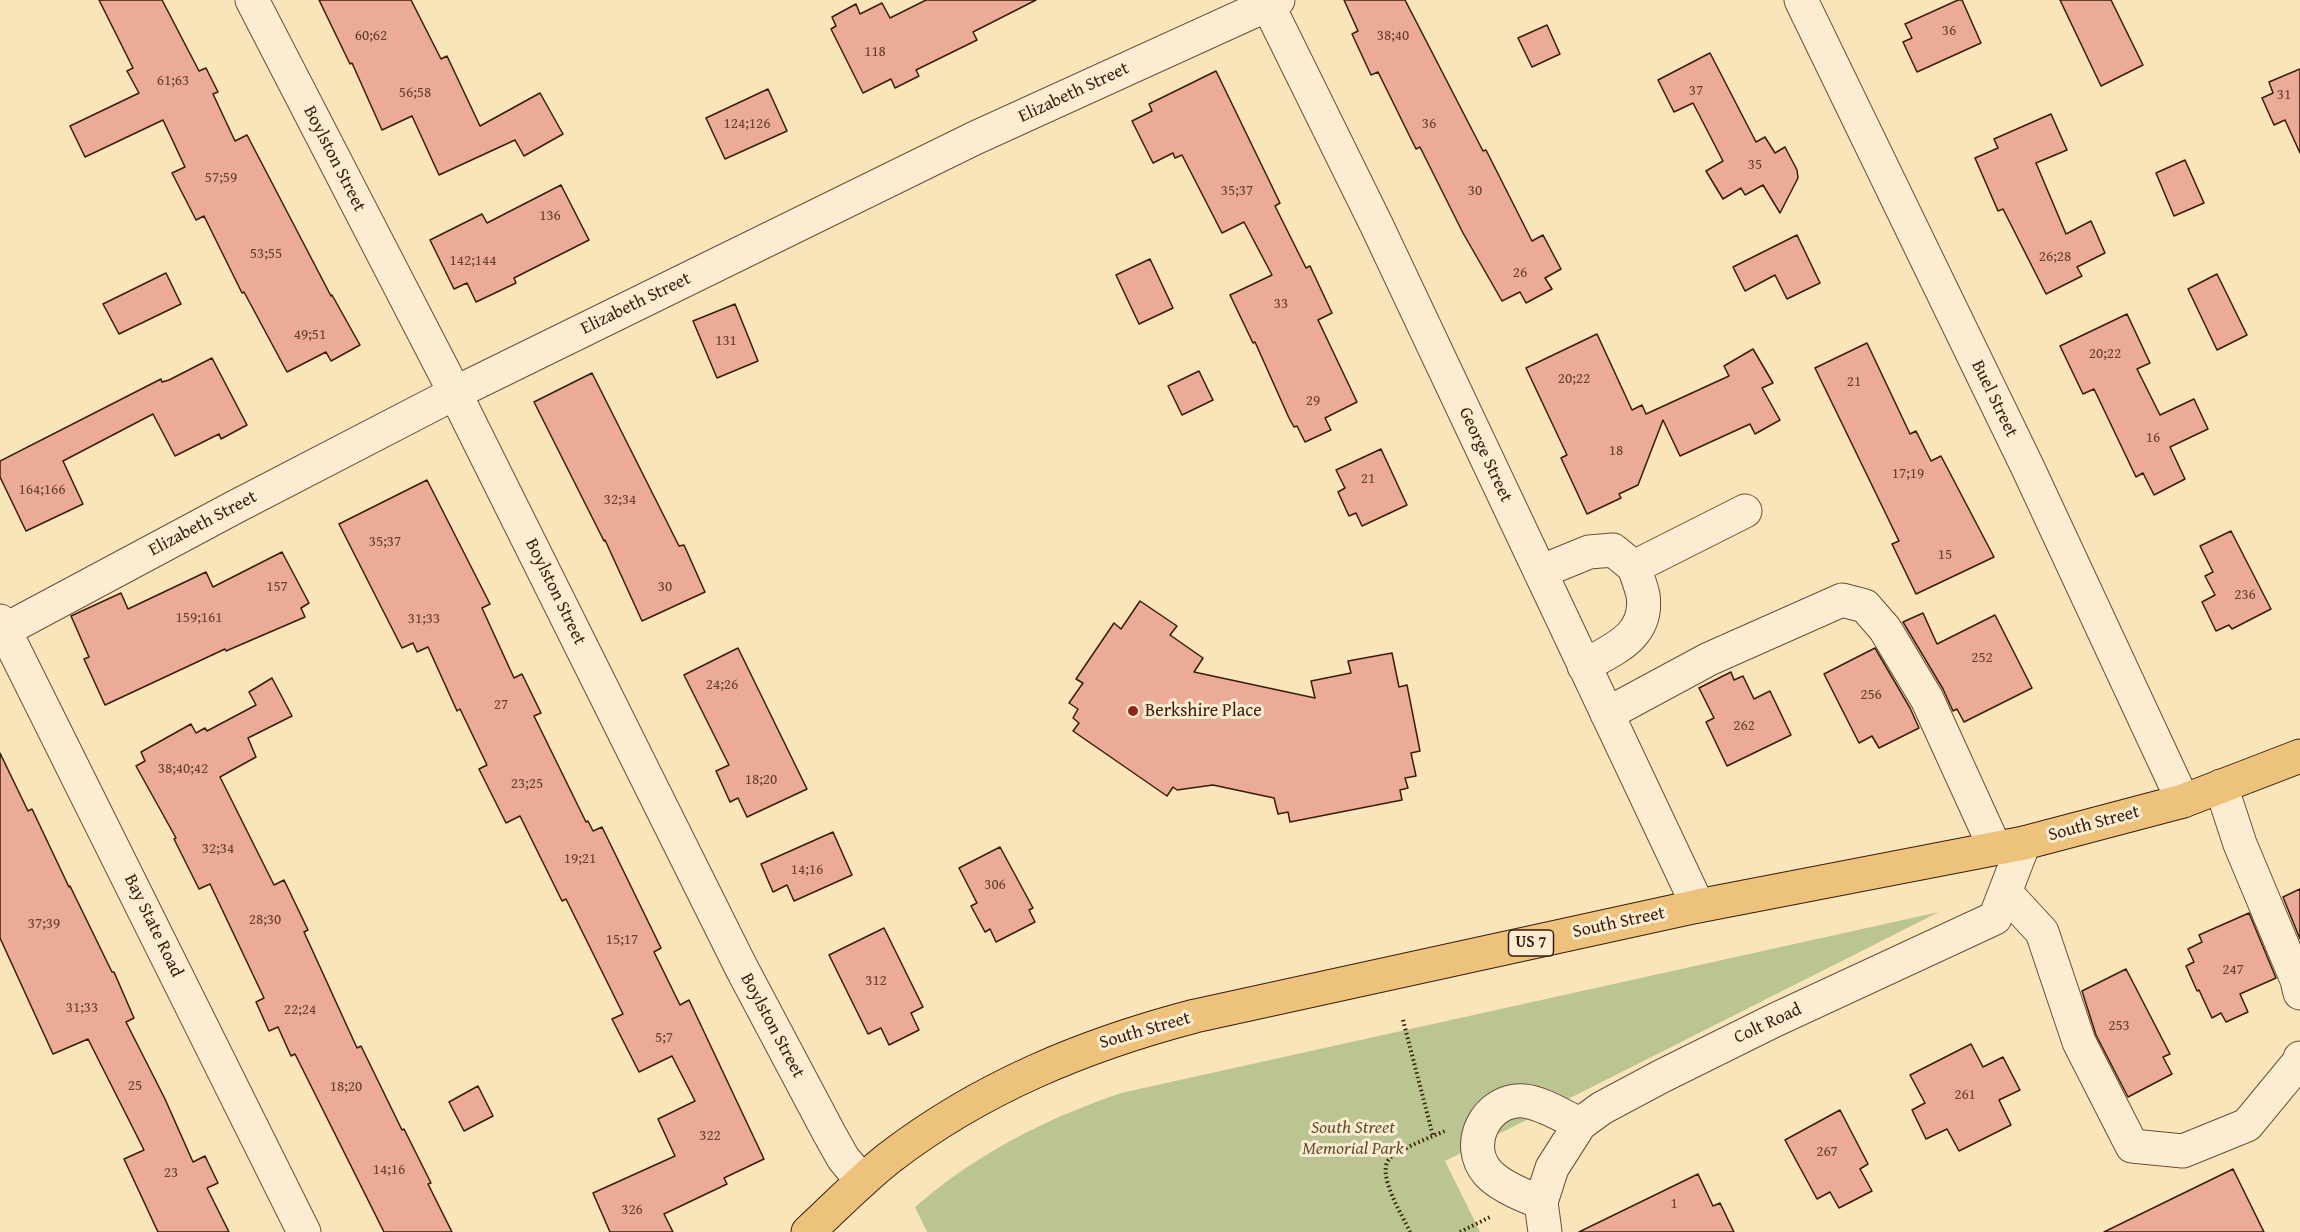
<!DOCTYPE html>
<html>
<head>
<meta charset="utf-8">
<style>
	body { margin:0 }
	canvas { display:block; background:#fae4b9 }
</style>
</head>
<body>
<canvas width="2300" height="1232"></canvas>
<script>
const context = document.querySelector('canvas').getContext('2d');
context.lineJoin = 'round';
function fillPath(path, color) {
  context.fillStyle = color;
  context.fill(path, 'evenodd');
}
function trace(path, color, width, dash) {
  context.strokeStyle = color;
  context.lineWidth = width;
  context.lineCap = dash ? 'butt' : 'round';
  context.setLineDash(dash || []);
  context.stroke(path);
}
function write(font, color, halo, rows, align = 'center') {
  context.font = font + ' "Gentium Book Plus",serif';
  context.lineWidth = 6;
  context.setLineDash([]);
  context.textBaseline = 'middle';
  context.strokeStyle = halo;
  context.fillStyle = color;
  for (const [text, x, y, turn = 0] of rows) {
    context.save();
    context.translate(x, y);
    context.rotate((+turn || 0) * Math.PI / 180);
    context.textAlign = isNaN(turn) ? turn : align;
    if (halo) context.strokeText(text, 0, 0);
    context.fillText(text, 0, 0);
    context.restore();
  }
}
fillPath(new Path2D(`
	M1939,912L1445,1161L1480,1232H927L915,1207C976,1154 1045,1119 1121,1093Z`), '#bac592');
const building = new Path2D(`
	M99,0H162L199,71L206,68L218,92L213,94L235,141L247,135L331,296L332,295L360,345L331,361L326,352L287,372L244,292L242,293L204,216L196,220L172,173L185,167L163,120L85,157L70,126L139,93L127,71L133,68Z
	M319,0H411L441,59L447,56L480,126L540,93L563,134L524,156L515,140L439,175L412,116L382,130L352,63L350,64Z
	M926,0H1036L973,32L977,40L916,70L919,76L895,88L891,79L863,93L831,29L836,26L832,17L856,4L860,14L882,3L890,18Z
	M1344,0H1405L1483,151L1486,150L1532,241L1543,235L1561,269L1545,278L1552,289L1526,303L1520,292L1502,301L1463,233L1420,147L1416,149L1378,72L1371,75L1352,34L1358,31Z
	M1958,0H1962L1981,43L1917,72L1903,42L1912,38L1905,24Z
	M2060,0H2111L2143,65L2101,86Z
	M1547,25L1560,54L1532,67L1518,38Z
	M1710,53L1756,142L1765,137L1775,153L1785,147L1797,170L1798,178L1780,213L1763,185L1745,195L1741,188L1723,199L1706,171L1723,161L1693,103L1674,112L1658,80Z
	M2300,69V153L2285,120L2274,125L2262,98L2273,93L2269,82Z
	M1216,71L1280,203L1275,206L1306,268L1310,266L1332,313L1318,320L1357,402L1325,418L1331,430L1305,442L1297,426L1294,427L1289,418L1255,342L1253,343L1230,295L1272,275L1244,222L1222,233L1182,155L1175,158L1173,153L1153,163L1132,121L1152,111L1149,104Z
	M768,89L787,131L725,159L706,118Z
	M2051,114L2067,150L2036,163L2066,234L2091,221L2105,253L2077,267L2082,276L2046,294L2003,209L1998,211L1975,158L1998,148L1994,139Z
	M2185,160L2204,203L2174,216L2156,173Z
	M561,185L589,240L514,278L516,283L476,302L467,283L454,289L430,240L482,214L487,223Z
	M1797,235L1820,283L1787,299L1775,275L1745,291L1733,267Z
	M1150,259L1173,308L1139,324L1116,275Z
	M166,273L181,304L119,334L103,304Z
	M2217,274L2247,335L2217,350L2188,289Z
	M735,304L758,361L717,378L693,321Z
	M2127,314L2150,363L2137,369L2160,415L2194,399L2208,429L2170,447L2185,479L2154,495L2143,473L2136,477L2094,389L2083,394L2060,346Z
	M1597,334L1632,410L1642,405L1646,414L1729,376L1724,366L1753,349L1773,383L1762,388L1780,420L1755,434L1750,424L1680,456L1663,420L1638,485L1619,494L1621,498L1587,514L1561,458L1567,455L1526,368Z
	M1867,343L1910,434L1916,431L1931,461L1941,456L1994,557L1916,594L1892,544L1899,541L1815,368Z
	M212,358L247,425L221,439L219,434L175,456L153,414L63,461L83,504L26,531L0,477V461L161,379L162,382L169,380Z
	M1199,371L1213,400L1182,415L1168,386Z
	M592,373L679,546L684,545L705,592L642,621L605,540L604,541L534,402Z
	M1381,449L1407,505L1362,526L1356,513L1349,516L1338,492L1345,488L1336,470Z
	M427,480L490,604L482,608L514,678L522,674L541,713L534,716L586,822L588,821L593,831L602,827L661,948L654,952L680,1005L689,1000L764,1159L724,1178L727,1184L664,1214L673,1232H610L593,1193L675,1156L658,1119L695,1101L672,1056L639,1072L612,1019L623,1014L566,899L562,901L520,816L506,823L479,769L487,765L460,709L457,711L428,647L417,652L413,643L402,648L339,524Z
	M2231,531L2271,609L2232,629L2229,625L2216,631L2202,602L2215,595L2205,576L2213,572L2200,546Z
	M282,552L309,603L301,608L305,617L226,651L225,649L105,705L84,659L89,657L71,616L121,593L128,609L206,572L213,587Z
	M1140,601L1177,626L1170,635L1203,658L1194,672L1315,698L1311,681L1351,673L1348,661L1392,653L1399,687L1407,685L1420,751L1411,753L1416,776L1405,778L1408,788L1400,790L1402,800L1290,822L1288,812L1278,814L1274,798L1213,785L1177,790L1173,787L1167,796L1073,731L1079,723L1073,718L1078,709L1069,703L1083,683L1076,679L1114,623L1121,629Z
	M1923,613L1937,644L1995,615L2032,688L1964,722L1957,709L1953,711L1943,689L1903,622Z
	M738,648L807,789L747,817L738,798L730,802L716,771L729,765L684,675Z
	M1875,648L1910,708L1919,728L1879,748L1872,736L1859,743L1824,674Z
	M1731,672L1734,680L1743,676L1754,699L1770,691L1791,735L1727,766L1706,722L1714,718L1699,688Z
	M272,678L292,716L248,738L256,757L220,777L274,885L284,880L308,930L304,932L357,1048L361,1046L402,1130L404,1129L431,1183L428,1184L452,1232H384L295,1054L291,1056L278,1027L269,1031L256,1002L264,998L210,884L199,889L174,839L176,838L136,766L145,761L141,752L191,724L196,733L205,728L207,731L256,705L249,692Z
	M0,753L28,811L32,809L69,887L70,886L112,972H114L134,1018L126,1022L165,1099L193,1162L205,1156L218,1183L207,1188L229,1232H158L124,1159L144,1150L88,1039L53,1054L0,938Z
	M833,832L852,875L794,901L787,885L773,892L761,864Z
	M1000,847L1033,908L1029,910L1035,922L996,942L990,929L985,932L971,906L977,903L959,868Z
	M2300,889V939L2283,897Z
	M2249,913L2276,978L2240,994L2248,1012L2226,1022L2221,1013L2212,1018L2199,990L2197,991L2186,966L2194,962L2188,949L2202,942L2199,935Z
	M884,928L923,1007L911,1013L919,1030L889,1045L881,1028L868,1034L829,955Z
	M2126,969L2170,1054L2163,1057L2172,1074L2128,1097L2096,1035L2082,991Z
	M1971,1044L1983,1067L2003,1057L2020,1090L1999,1100L2011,1125L1959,1151L1947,1129L1926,1139L1912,1110L1925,1103L1910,1075Z
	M478,1086L493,1116L464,1131L449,1102Z
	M1840,1110L1868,1164L1860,1169L1872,1191L1839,1208L1830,1192L1817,1199L1785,1140Z
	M2233,1169L2264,1232H2104Z
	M1698,1174L1713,1206L1720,1203L1734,1232H1579Z`);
fillPath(building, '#ebab96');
trace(building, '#391c0c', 1.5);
const minor = new Path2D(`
	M252,0L455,393L741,967L829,1133L843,1158L862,1181
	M1801,0L2027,466L2183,801
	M1268,5L1376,224L1698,906
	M1540,572L1589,552L1613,550L1634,567L1745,511
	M0,621L304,1232
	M5,630L235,507L455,393L975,138L1278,0
	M1584,666C1614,649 1649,636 1643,595C1641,586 1637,576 1634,567
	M1607,714L1709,659L1842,600L1865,606L1885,629L1927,699L1995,848
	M2221,786L2240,844L2297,980L2300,993
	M2006,893L2042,932L2079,1042L2132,1146L2183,1151L2247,1125L2299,1062L2300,1058
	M1541,1202C1524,1196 1501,1187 1488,1173C1463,1145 1486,1098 1524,1101C1543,1103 1562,1116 1580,1124
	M1545,1232L1541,1202L1552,1168L1580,1124L1602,1108L1662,1076L1775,1020L1995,918L2024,843`);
const highway = new Path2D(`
	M808,1232C835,1207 860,1181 889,1158C980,1088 1084,1045 1195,1016L1698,906L2024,843L2183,801L2300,756`);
trace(minor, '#694e37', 35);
trace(highway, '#391c0c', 35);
trace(new Path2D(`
	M1403,1020L1433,1136
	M1410,1232C1403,1216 1375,1173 1390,1158C1400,1149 1431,1137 1445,1131
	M1460,1232L1492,1216`), '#391c0c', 4, [1.5, 3]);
trace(minor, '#fcedd2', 33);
trace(highway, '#edc27c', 33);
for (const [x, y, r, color] of [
	[1133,711,6,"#8f2418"]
]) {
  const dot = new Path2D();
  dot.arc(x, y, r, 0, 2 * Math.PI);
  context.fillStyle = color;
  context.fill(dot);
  trace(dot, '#fcedd2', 2);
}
write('15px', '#66402e', null, [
	["36",1949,31],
	["60;62",371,36],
	["38;40",1393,36],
	["118",875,52],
	["61;63",173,81],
	["37",1696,91],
	["56;58",415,93],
	["31",2284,95],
	["124;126",747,124],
	["36",1429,124],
	["35",1755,165],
	["57;59",221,178],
	["35;37",1237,191],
	["30",1475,191],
	["136",550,216],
	["53;55",266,254],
	["26;28",2055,257],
	["142;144",473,261],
	["26",1520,273],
	["33",1281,304],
	["49;51",310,335],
	["131",726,341],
	["20;22",2105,354],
	["20;22",1574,379],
	["21",1854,382],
	["29",1313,401],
	["16",2153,438],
	["18",1616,451],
	["17;19",1908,474],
	["21",1368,479],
	["164;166",42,490],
	["32;34",620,500],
	["35;37",385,542],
	["15",1945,555],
	["157",277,587],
	["30",665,587],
	["236",2245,595],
	["159;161",199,618],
	["31;33",424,619],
	["252",1982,658],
	["24;26",722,685],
	["256",1871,695],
	["27",501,705],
	["262",1744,726],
	["38;40;42",183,769],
	["18;20",761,780],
	["23;25",527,784],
	["32;34",218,849],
	["19;21",580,859],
	["14;16",807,870],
	["306",995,885],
	["28;30",265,920],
	["37;39",44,924],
	["15;17",622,940],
	["247",2233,970],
	["312",876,981],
	["31;33",82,1008],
	["22;24",300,1010],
	["253",2119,1026],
	["5;7",664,1038],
	["25",135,1086],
	["18;20",346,1087],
	["261",1965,1095],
	["322",710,1136],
	["267",1827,1152],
	["14;16",389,1170],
	["23",171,1173],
	["1",1674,1204],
	["326",632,1210]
]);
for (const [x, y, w] of [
	[1531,943,45]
]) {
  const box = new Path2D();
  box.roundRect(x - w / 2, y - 13, w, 26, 4.5);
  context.fillStyle = '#fcedd2';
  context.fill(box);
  trace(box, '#391c0c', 1.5);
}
write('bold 16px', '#391c0c', null, [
	["US 7",1531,943]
]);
write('18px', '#391c0c', '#fcedd2', [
	["Elizabeth Street",1074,93,-25],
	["Boylston Street",334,159,63],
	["Elizabeth Street",636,304,-26],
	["Buel Street",1994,399,64],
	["George Street",1485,455,65],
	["Elizabeth Street",203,524,-28],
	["Boylston Street",555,592,64],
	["South Street",2094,824,-15],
	["South Street",1619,923,-12],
	["Bay State Road",153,926,64],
	["Colt Road",1768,1024,-25],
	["Boylston Street",772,1026,62],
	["South Street",1145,1031,-16]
]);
write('18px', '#391c0c', '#fcedd2', [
	["Berkshire Place",1145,711]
], 'left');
write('italic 18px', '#604f34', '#fcedd2', [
	["South Street",1353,1128],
	["Memorial Park",1353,1149]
]);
</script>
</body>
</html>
